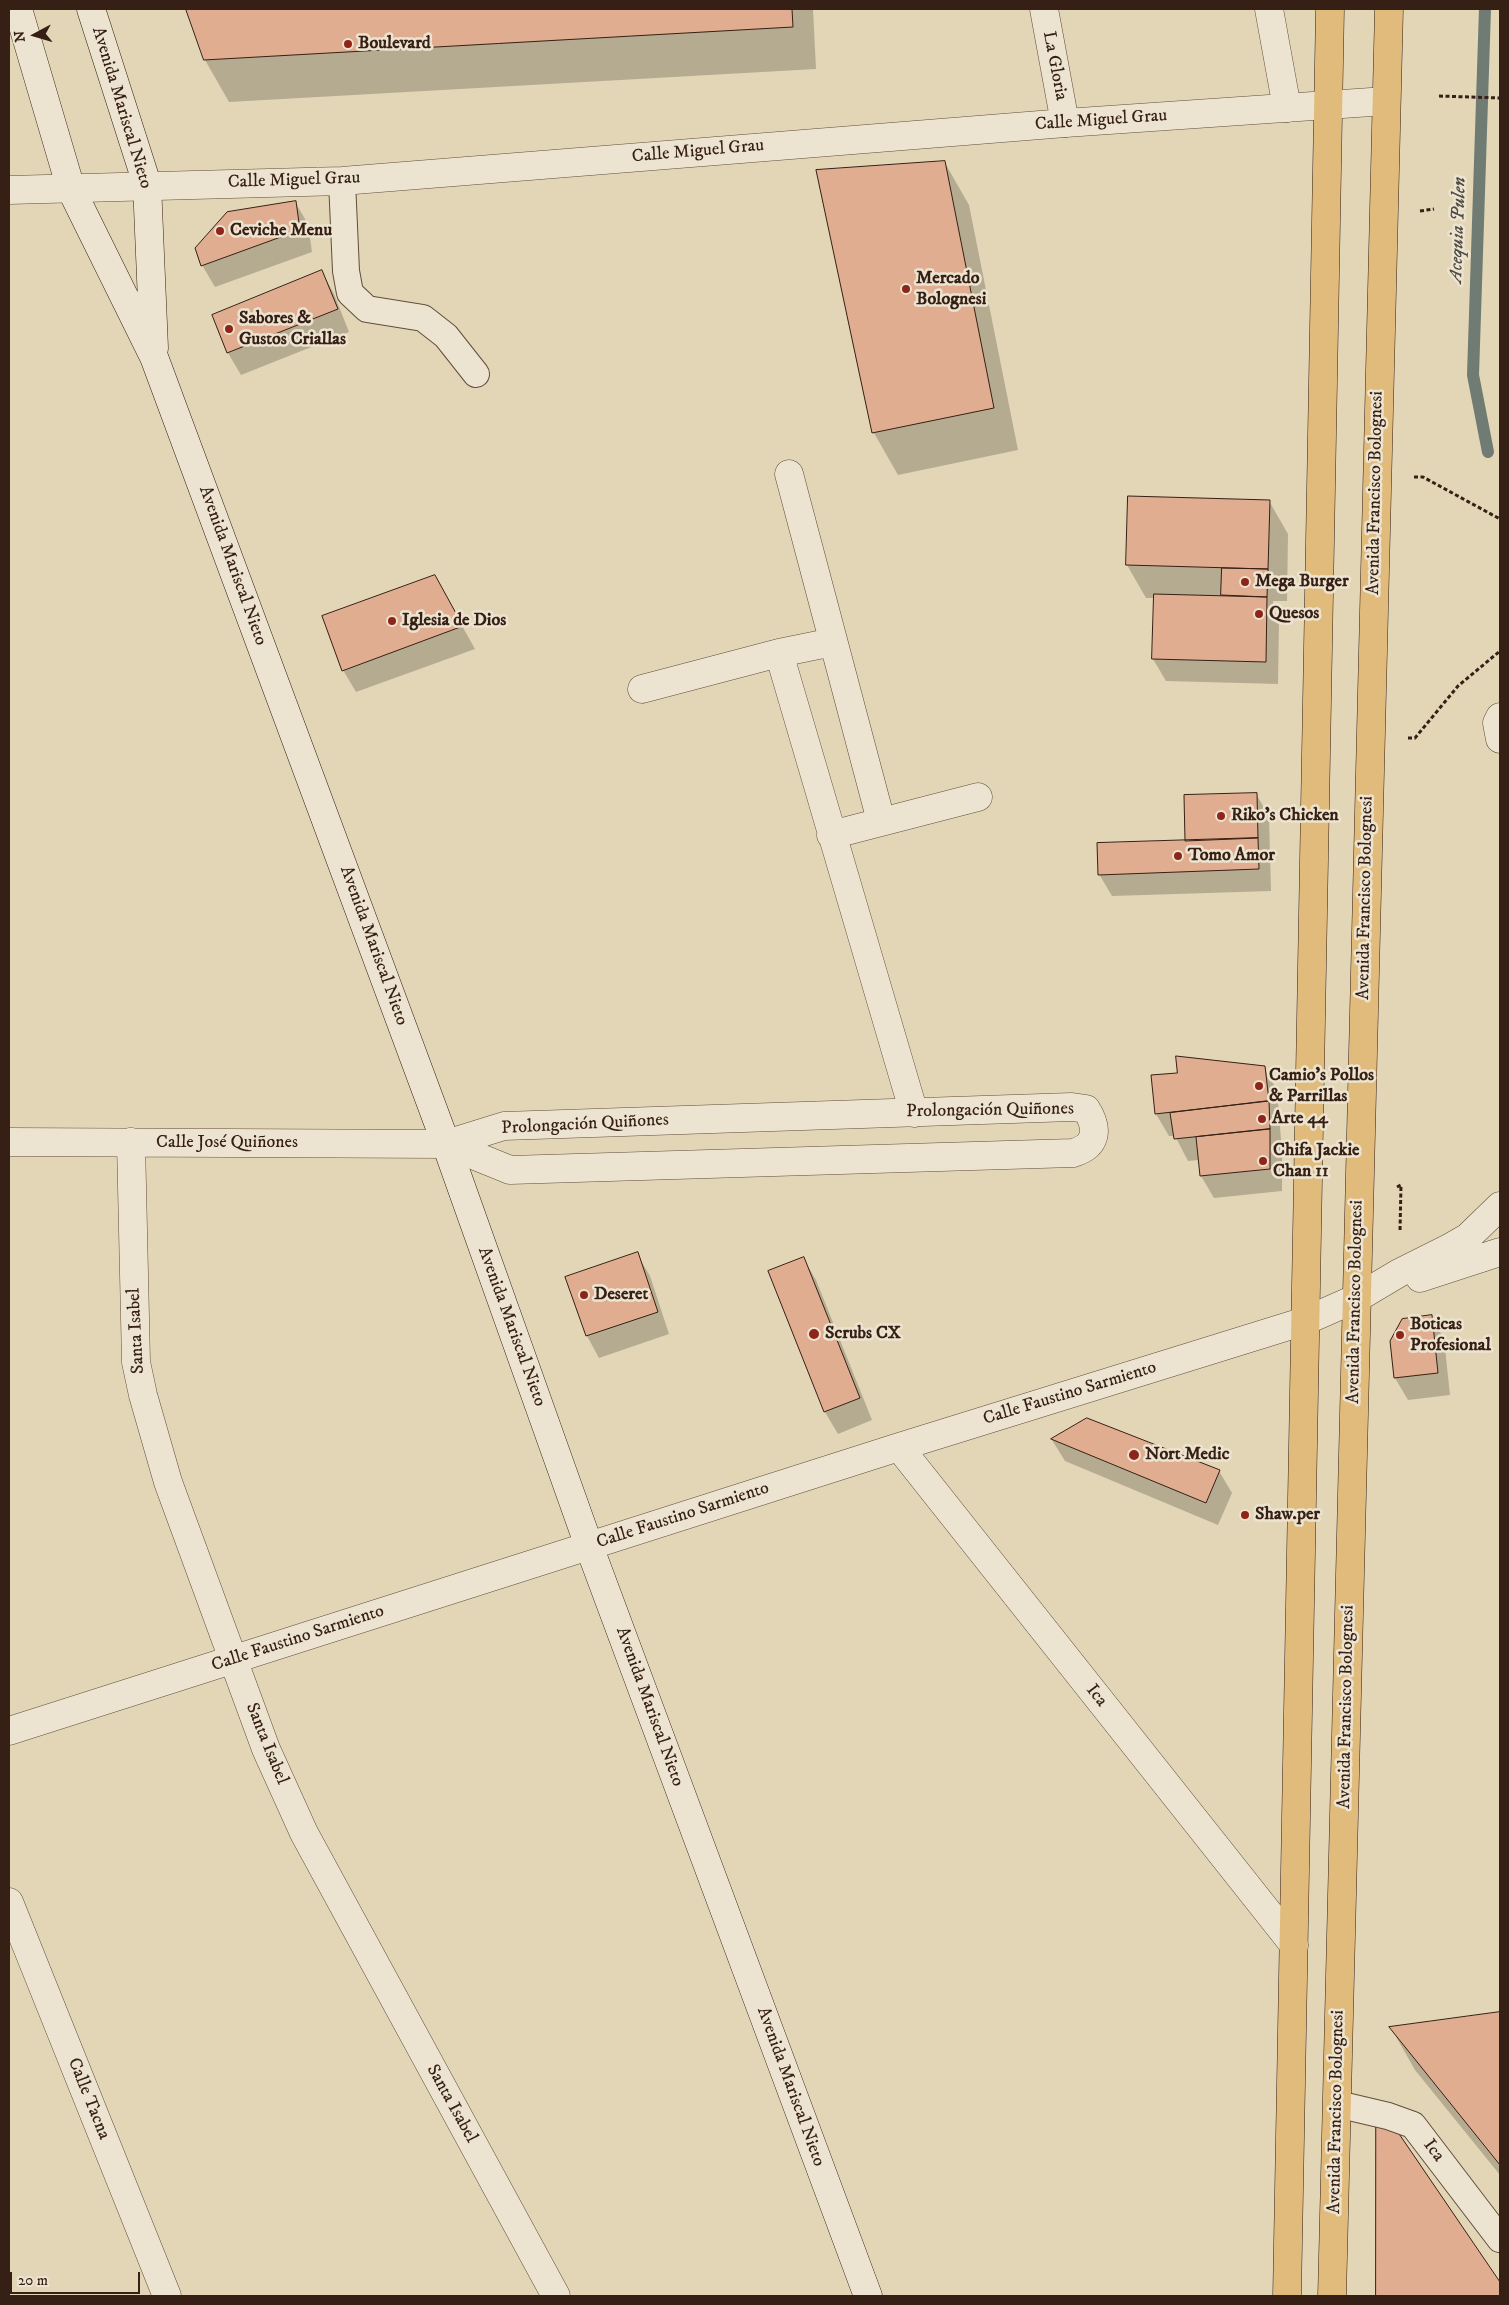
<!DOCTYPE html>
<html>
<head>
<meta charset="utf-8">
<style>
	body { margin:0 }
	#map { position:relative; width:1509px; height:2305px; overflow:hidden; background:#e2d6b6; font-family:"IM FELL DW Pica",serif }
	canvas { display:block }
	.frame { position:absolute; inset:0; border:10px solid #361f14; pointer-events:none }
	.north { position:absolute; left:10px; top:10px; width:50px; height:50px; -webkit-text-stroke:4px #ece4d0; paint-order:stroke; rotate:264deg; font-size:14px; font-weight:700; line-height:20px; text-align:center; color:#361f14 }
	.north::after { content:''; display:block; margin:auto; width:18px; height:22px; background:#361f14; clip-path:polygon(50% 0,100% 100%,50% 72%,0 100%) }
	.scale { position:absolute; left:10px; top:2272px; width:130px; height:22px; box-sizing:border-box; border:2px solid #361f14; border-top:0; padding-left:6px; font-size:15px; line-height:18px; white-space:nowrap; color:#361f14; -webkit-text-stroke:4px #ece4d0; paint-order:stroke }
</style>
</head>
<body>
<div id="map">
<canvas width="1509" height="2305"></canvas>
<div class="frame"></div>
<div class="north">N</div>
<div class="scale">20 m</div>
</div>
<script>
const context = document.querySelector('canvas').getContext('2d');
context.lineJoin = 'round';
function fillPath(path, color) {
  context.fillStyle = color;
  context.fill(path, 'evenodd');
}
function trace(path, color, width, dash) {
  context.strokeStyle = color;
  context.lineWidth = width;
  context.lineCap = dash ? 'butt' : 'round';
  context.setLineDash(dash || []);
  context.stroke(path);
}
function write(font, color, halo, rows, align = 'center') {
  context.font = font + ' "IM FELL DW Pica",serif';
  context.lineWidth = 5;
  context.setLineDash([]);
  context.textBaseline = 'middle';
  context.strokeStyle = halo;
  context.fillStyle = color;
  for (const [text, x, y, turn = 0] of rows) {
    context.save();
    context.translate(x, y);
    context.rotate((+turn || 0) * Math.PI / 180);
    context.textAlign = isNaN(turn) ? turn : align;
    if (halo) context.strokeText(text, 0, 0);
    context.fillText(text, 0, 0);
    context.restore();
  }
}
fillPath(new Path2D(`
	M187,9H813L816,69L229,102L205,60Z
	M945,163L969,205L1018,450L898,475L874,433L818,171Z
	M295,202L308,224L312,252L215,287L202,265Z
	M322,272L334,294L349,332L241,375L228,353L213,315Z
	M1269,501L1288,534L1287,601H1273V609L1279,620L1278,684L1166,681L1153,659L1155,598H1146L1127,565Z
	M447,599L475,649L356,692L343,670Z
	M1256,794L1269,816L1271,891L1112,896L1099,874L1187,842Z
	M1264,1068L1277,1090L1282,1152V1191L1214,1198L1201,1176L1199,1160L1188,1161L1175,1136H1169L1156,1114Z
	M637,1254L650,1276L669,1334L599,1358L587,1336Z
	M803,1258L816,1280L872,1420L838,1434L825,1412L769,1271Z
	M1431,1317L1444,1339L1450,1395L1408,1400L1395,1378Z
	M1088,1419L1219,1471L1232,1493L1218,1525L1065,1461L1052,1440Z
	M1500,2014V2175L1415,2070L1391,2028Z
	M1377,2104L1500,2284V2296H1377Z`), '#0003');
trace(new Path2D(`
	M1485,9L1473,375L1488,452`), '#6f7b73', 12);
const building = new Path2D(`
	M186,9H792L793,27L204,60Z
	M945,161L994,408L872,433L816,170Z
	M296,201L300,230L201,266L195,248L227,212Z
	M322,270L338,309L227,353L212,315Z
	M1128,496L1270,500L1268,569L1126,565Z
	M1222,568L1268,569L1267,597L1221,595Z
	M435,575L463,626L342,671L322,616Z
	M1154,594L1267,597L1266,662L1152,659Z
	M1257,793L1258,838L1185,841L1184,795Z
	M1258,838L1259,869L1098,875L1097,843Z
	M1176,1056L1265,1066L1269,1101L1155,1114L1151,1075L1177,1073Z
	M1269,1101L1270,1129L1174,1139L1170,1113Z
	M1270,1129V1169L1200,1176L1196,1137Z
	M638,1252L658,1312L586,1336L565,1277Z
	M804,1257L860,1398L824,1412L768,1271Z
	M1432,1315L1438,1373L1394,1378L1390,1341L1402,1319Z
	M1087,1418L1220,1470L1206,1503L1051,1439Z
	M1500,2012V2165L1389,2027Z
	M1376,2100L1500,2282V2296H1376Z`);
fillPath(building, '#e0ad90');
trace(building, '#361f14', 1);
const service = new Path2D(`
	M342,181L346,271L350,293L367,309L423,318L446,336L476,374
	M1337,2104L1388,2116L1413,2125L1500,2239`);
const minor = new Path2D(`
	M1044,9L1065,123
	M1269,9L1287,108
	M789,474L881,821
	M779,653L914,1113
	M642,689L779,653L833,642
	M1500,717L1497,723L1500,739
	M831,835L978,797
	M9,1142L446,1144L504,1126L1072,1107L1086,1109C1099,1129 1097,1146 1073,1153L510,1170L446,1144
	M131,1142L136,1362L143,1395L168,1482L266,1749L304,1833L556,2296
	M1420,1278L1500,1252
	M899,1447L1294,1945
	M9,1731L899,1447L1305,1321L1357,1298L1399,1273L1449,1248L1468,1237L1500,1206
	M9,1902L167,2296`);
const tertiary = new Path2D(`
	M9,190L342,181L1065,123L1386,101`);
const secondary = new Path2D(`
	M18,9L71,189L154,357L446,1144L589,1546L868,2296
	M91,9L147,184L154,348`);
const primary = new Path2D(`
	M1287,2296L1330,9
	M1332,2296L1389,9`);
trace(service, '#614d3c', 28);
trace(minor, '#614d3c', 29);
trace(tertiary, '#614d3c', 29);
trace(secondary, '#361f14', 29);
trace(primary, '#361f14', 29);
trace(new Path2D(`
	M1439,96L1500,98
	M1420,211L1434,209
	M1414,477H1423L1500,519
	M1408,738H1415L1458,686L1500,651
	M1397,1187L1401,1185L1400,1231`), '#361f14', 3, [4, 2.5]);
trace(service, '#ece4d0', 26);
trace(minor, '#ece4d0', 28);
trace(tertiary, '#ece4d0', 28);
trace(secondary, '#ece4d0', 28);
trace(primary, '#e1bb7b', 28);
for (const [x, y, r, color] of [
	[348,44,5,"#8f2418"],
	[220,231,5,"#8f2418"],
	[906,289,5,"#8f2418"],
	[229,329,5,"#8f2418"],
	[1245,582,5,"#8f2418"],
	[1259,614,5,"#8f2418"],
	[392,621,5,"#8f2418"],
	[1221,816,5,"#8f2418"],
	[1178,856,5,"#8f2418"],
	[1259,1086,5,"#8f2418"],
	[1262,1119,5,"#8f2418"],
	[1263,1161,5,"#8f2418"],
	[584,1295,5,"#8f2418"],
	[814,1334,6,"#8f2418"],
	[1400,1335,5,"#8f2418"],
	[1134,1455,6,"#8f2418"],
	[1245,1515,5,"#8f2418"]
]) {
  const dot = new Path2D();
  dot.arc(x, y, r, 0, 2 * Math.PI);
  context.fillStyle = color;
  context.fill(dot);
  trace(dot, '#ece4d0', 2);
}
write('bold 18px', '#361f14', '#ece4d0', [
	["Boulevard",358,44],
	["Ceviche Menu",230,231],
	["Mercado",916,279],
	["Bolognesi",916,300],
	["Sabores &",239,319],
	["Gustos Criallas",239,340],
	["Mega Burger",1255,582],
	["Quesos",1269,614],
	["Iglesia de Dios",402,621],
	["Riko's Chicken",1231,816],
	["Tomo Amor",1188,856],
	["Camio's Pollos",1269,1076],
	["& Parrillas",1269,1097],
	["Arte 44",1272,1119],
	["Chifa Jackie",1273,1151],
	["Chan 11",1273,1172],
	["Deseret",594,1295],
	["Boticas",1410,1325],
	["Profesional",1410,1346],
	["Scrubs CX",825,1334],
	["Nort Medic",1145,1455],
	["Shaw.per",1255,1515]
], 'left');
write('18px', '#361f14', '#ece4d0', [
	["La Gloria",1054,66,79],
	["Avenida Mariscal Nieto",121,108,73],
	["Calle Miguel Grau",1101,121,-4],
	["Calle Miguel Grau",698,152,-5],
	["Calle Miguel Grau",294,181,-2],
	["Avenida Francisco Bolognesi",1376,493,-89],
	["Avenida Mariscal Nieto",232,566,70],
	["Avenida Francisco Bolognesi",1366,898,-89],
	["Avenida Mariscal Nieto",373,946,70],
	["Prolongación Quiñones",990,1111,-1],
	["Prolongación Quiñones",585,1125,-3],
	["Calle José Quiñones",227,1143],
	["Avenida Francisco Bolognesi",1356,1302,-89],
	["Avenida Mariscal Nieto",511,1327,70],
	["Santa Isabel",137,1331,-93],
	["Calle Faustino Sarmiento",1070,1394,-17],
	["Calle Faustino Sarmiento",683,1516,-18],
	["Calle Faustino Sarmiento",298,1639,-18],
	["Ica",1096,1696,52],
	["Avenida Mariscal Nieto",649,1707,70],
	["Avenida Francisco Bolognesi",1347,1707,-89],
	["Santa Isabel",266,1744,68],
	["Avenida Mariscal Nieto",790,2087,70],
	["Calle Tacna",88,2099,68],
	["Santa Isabel",451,2104,61],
	["Avenida Francisco Bolognesi",1337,2112,-89],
	["Ica",1433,2151,53]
]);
write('italic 19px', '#524d44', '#ece4d0', [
	["Acequia Pulen",1459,230,-88]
]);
</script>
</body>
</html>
